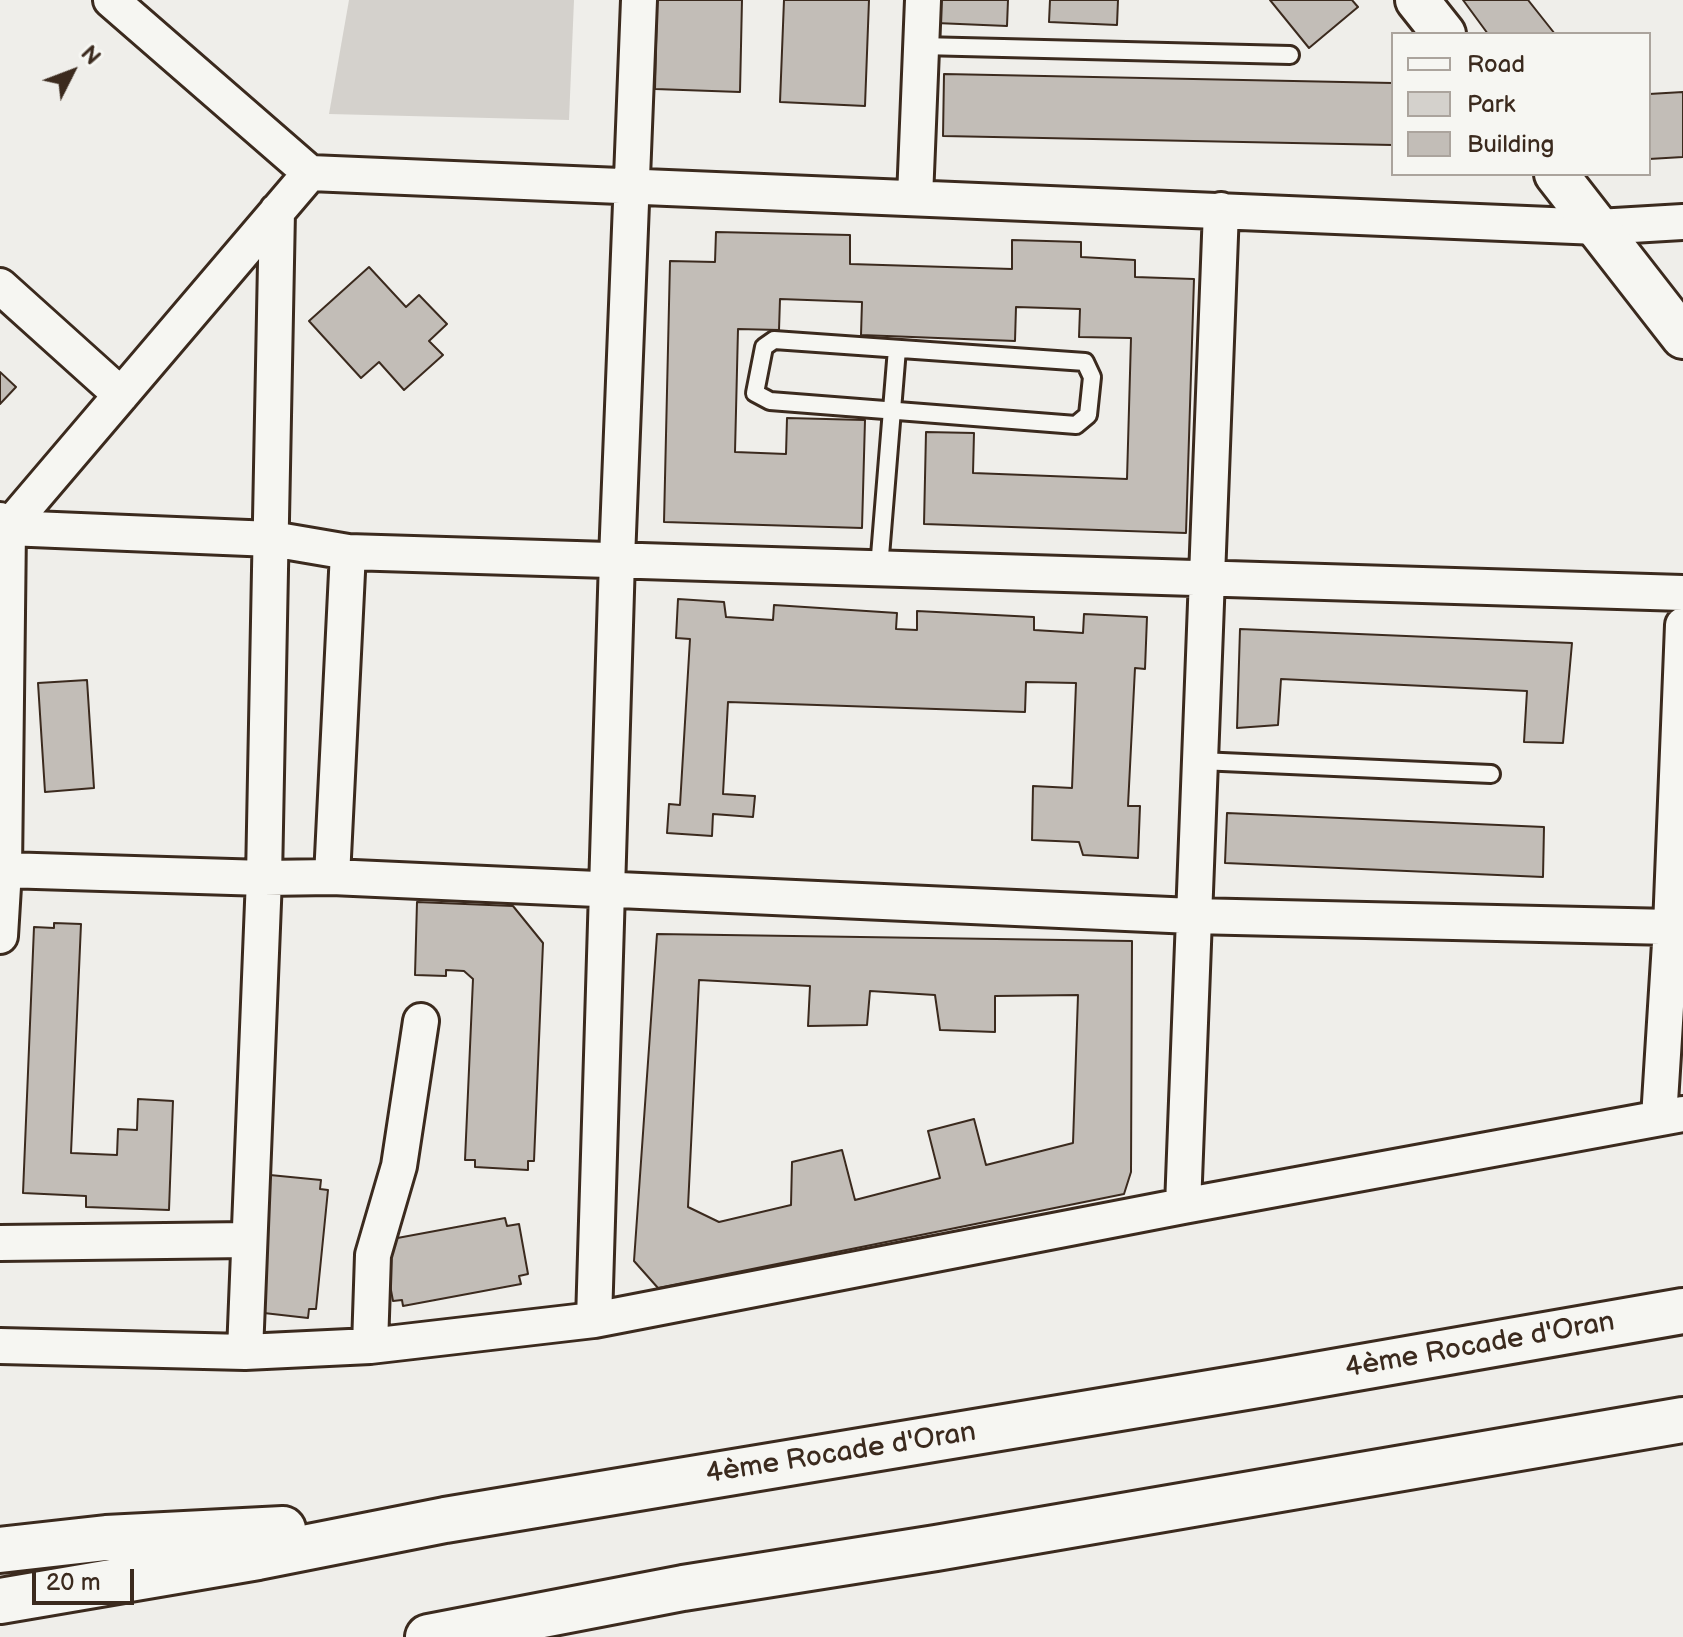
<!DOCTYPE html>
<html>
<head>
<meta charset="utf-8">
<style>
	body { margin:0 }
	#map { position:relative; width:1683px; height:1637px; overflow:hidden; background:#efeeea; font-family:"Balsamiq Sans",sans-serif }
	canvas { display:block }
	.legend { position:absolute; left:1391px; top:32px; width:260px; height:144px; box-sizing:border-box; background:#f6f6f2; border:2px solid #aba49d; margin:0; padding:10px 14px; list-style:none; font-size:24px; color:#3b2a1e }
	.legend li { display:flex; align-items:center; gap:16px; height:40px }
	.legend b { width:40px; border:2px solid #aba49d }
	.north { position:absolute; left:32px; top:32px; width:80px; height:80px; -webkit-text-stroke:6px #f6f6f2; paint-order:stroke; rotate:48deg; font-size:22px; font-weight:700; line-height:32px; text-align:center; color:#3b2a1e }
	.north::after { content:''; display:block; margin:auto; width:28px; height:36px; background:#3b2a1e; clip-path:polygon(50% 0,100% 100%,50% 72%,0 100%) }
	.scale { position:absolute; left:32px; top:1569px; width:102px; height:36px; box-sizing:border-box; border:4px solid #3b2a1e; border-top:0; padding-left:10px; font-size:24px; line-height:28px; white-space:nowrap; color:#3b2a1e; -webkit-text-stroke:6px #f6f6f2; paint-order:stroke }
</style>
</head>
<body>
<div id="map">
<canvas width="1683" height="1637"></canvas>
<ul class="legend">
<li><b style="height:10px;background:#f6f6f2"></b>Road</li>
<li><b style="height:22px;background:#d4d1cc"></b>Park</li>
<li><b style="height:22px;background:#c2bdb7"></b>Building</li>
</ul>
<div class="north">N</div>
<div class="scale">20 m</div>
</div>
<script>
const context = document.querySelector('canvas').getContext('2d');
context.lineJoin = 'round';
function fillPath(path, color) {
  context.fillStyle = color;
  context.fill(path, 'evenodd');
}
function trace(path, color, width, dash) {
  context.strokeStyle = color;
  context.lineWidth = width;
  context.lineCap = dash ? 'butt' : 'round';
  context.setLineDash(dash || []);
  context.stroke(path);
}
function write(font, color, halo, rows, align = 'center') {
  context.font = font + ' "Balsamiq Sans",sans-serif';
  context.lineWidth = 6;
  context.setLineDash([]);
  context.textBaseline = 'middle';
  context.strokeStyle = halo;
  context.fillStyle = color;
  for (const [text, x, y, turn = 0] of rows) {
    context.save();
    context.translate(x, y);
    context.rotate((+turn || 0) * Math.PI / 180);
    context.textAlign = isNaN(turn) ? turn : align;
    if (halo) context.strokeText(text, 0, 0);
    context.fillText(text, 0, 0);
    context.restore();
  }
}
fillPath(new Path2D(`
	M349,0H574L569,120L329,114Z`), '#d4d1cc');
const building = new Path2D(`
	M657,0H742L740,92L655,89Z
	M784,0H869L865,106L780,102Z
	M936,0H1008L1007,26L936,23Z
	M1050,0H1118L1117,25L1049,22Z
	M1270,0H1352L1358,7L1309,48Z
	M1463,0H1528L1555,34H1488Z
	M944,74L1393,83V145L943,136Z
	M1683,92V157L1649,159V94Z
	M716,232L850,235V264L1012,269V240L1081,242V257L1135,260V277L1194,279L1186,533L924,524L926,432L974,433L973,473L1127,479L1131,338L1079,337L1080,309L1016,307L1015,341L861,335L862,302L780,299L779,330L738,329L735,452L786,454L787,418L865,420L862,528L664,522L670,261L715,262Z
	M369,267L406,307L419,295L447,324L429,341L443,355L404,390L379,362L361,378L309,321Z
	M0,372L16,387L0,404Z
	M678,599L724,602L726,617L773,620L774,605L897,613L896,629L917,630V611L1034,617V630L1083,633L1084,614L1147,617L1145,669L1135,668L1128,806H1140L1138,858L1083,855L1079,842L1032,840L1033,786L1072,788L1076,683L1026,682L1025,712L728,702L723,794L755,796L753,817L713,814L712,836L667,833L669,804L680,805L690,639L676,638Z
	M1240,629L1572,643L1563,743L1524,742L1527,691L1281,679L1278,725L1237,728Z
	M87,680L94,788L45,792L38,683Z
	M1227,813L1544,827L1543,877L1225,863Z
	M417,902L513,906L543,943L534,1161H528V1170L475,1167V1160H465L473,979L464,971L446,970V976L415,975Z
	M54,923L81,924L71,1153L117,1155L118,1129L137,1130L138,1099L173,1101L169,1210L86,1207V1196L23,1193L34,927L54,928Z
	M657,934L1132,941L1131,1172L1124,1194L658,1288L634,1261ZM699,980L810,986L808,1026L867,1025L870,991L935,995L940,1030L995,1032V996L1078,995L1073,1143L986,1165L974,1119L928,1131L940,1178L855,1200L842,1150L792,1162L791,1205L719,1222L688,1207Z
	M270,1175L321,1180L320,1189L328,1190L316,1309H309L308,1318L255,1312Z
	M505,1218L507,1226L519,1224L528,1274L519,1276L521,1284L403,1306L402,1300L393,1301L383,1248L394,1246L392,1239Z`);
fillPath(building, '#c2bdb7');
trace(building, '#3b2a1e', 2);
const service = new Path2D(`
	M921,46L1290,55
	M774,340L1085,362L1092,377L1088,415L1076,425L770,401L755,393L764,347Z
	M879,568L897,349
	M1200,761L1491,774`);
const minor = new Path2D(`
	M111,0L310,173L1598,227L1683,222
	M915,198L923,0
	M0,286L121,395
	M0,520L8,528L272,539L348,552L1683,593
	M0,537L310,173
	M4,870L264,878L332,877L1192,916L1671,927
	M332,877L348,552
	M0,936L4,870L8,528
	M1659,1118L1671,927L1683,625
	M1183,1206L1221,210
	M0,1243L248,1240
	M594,1320L617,559L639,0
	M0,1346L245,1352L370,1346L594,1320L1183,1206L1683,1114
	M370,1346L373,1255L399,1166L421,1021
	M245,1352L264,878L277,211`);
const tertiary = new Path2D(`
	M1417,0L1444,34
	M1556,174L1683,337`);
const motorway = new Path2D(`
	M0,1550L106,1538L283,1529
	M0,1601L258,1557L445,1520L1270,1383L1683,1311
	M428,1637L683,1588L936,1548L1683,1420`);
trace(service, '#3b2a1e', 22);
trace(minor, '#3b2a1e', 40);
trace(tertiary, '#3b2a1e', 48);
trace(motorway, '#3b2a1e', 50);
trace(service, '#f6f6f2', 16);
trace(minor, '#f6f6f2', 34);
trace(tertiary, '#f6f6f2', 42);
trace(motorway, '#f6f6f2', 44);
write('28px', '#3b2a1e', '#f6f6f2', [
	["4ème Rocade d'Oran",1480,1346,-10],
	["4ème Rocade d'Oran",841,1454,-9]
]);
</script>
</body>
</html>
